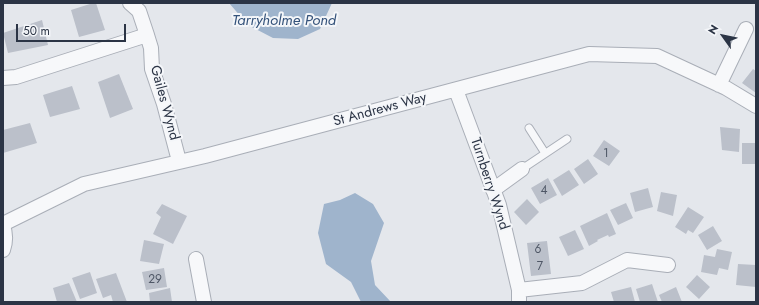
<!DOCTYPE html>
<html>
<head>
<meta charset="utf-8">
<style>
	body { margin:0 }
	#map { position:relative; width:759px; height:305px; overflow:hidden; background:#e4e7ec; font-family:Jost,sans-serif }
	canvas { display:block }
	.frame { position:absolute; inset:0; border:4px solid #2b3445; pointer-events:none }
	.north { position:absolute; left:703px; top:16px; width:40px; height:40px; -webkit-text-stroke:3px #f4f6f9; paint-order:stroke; rotate:303deg; font-size:11px; font-weight:700; line-height:16px; text-align:center; color:#2b3445 }
	.north::after { content:''; display:block; margin:auto; width:14px; height:18px; background:#2b3445; clip-path:polygon(50% 0,100% 100%,50% 72%,0 100%) }
	.scale { position:absolute; left:16px; top:24px; width:110px; height:18px; box-sizing:border-box; border:2px solid #2b3445; border-top:0; padding-left:5px; font-size:12px; line-height:14px; white-space:nowrap; color:#2b3445; -webkit-text-stroke:3px #f4f6f9; paint-order:stroke }
</style>
</head>
<body>
<div id="map">
<canvas width="759" height="305"></canvas>
<div class="frame"></div>
<div class="north">N</div>
<div class="scale">50 m</div>
</div>
<script>
const context = document.querySelector('canvas').getContext('2d');
context.lineJoin = 'round';
function fillPath(path, color) {
  context.fillStyle = color;
  context.fill(path, 'evenodd');
}
function trace(path, color, width, dash) {
  context.strokeStyle = color;
  context.lineWidth = width;
  context.lineCap = dash ? 'butt' : 'round';
  context.setLineDash(dash || []);
  context.stroke(path);
}
function write(font, color, halo, rows, align = 'center') {
  context.font = font + ' Jost,sans-serif';
  context.lineWidth = 4;
  context.setLineDash([]);
  context.textBaseline = 'middle';
  context.strokeStyle = halo;
  context.fillStyle = color;
  for (const [text, x, y, turn = 0] of rows) {
    context.save();
    context.translate(x, y);
    context.rotate((+turn || 0) * Math.PI / 180);
    context.textAlign = isNaN(turn) ? turn : align;
    if (halo) context.strokeText(text, 0, 0);
    context.fillText(text, 0, 0);
    context.restore();
  }
}
fillPath(new Path2D(`
	M229,3H332L320,29L298,39L273,38L248,25Z
	M355,193L373,204L384,223L371,261L375,285L391,302H361L351,282L326,264L318,233L324,204L340,200Z`), '#9fb4cc');
fillPath(new Path2D(`
	M93,3H96L105,30L79,37L71,10Z
	M42,20L48,45L8,53L3,33Z
	M753,69L756,71V93L742,83Z
	M119,74L133,109L110,118L98,82Z
	M72,86L80,109L50,117L43,95Z
	M30,123L37,143L3,153V130Z
	M720,127L740,129L739,152L722,150Z
	M604,140L620,151L609,166L593,156Z
	M742,143H756V164H742Z
	M588,159L598,174L584,184L574,169Z
	M569,170L579,185L562,196L553,180Z
	M548,178L557,195L540,204L531,188Z
	M648,188L653,207L635,212L630,193Z
	M661,192L677,195L673,216L657,211Z
	M527,199L539,212L526,225L514,212Z
	M626,203L633,218L618,225L610,210Z
	M162,204L187,216L173,244L153,234L161,217L156,213Z
	M688,207L704,217L693,233L688,230L686,234L675,227Z
	M607,213L616,234L609,237L608,235L597,240L598,241L589,246L580,226Z
	M713,226L722,241L707,250L698,235Z
	M575,230L584,249L568,256L559,237Z
	M144,240L164,244L159,264L140,261Z
	M547,241L551,274L531,276L527,243Z
	M717,249L732,252L728,270L719,268L717,275L701,272L704,255L715,257Z
	M738,264L756,265V287L736,285Z
	M164,268L167,287L146,290L142,272Z
	M90,272L97,293L80,299L72,278Z
	M116,273L127,302H113L111,295L103,298L96,279Z
	M697,275L710,287L699,299L686,287Z
	M69,283L77,302H57L53,288Z
	M652,284L658,302H640L636,289Z
	M631,287L635,302H614L611,292Z
	M676,287L682,302H662L659,295Z
	M170,288L172,302H150L149,293Z`), '#bbc0ca');
const service = new Path2D(`
	M529,128L545,153
	M522,169L567,139`);
const minor = new Path2D(`
	M130,3L139,11L147,35L151,48L152,69L164,104L179,161
	M3,78L16,77L147,35
	M719,85L746,29
	M456,90L499,205L519,290V302
	M493,190L522,169
	M3,224L84,184L205,156L589,54L657,56L726,88L756,106
	M3,226C6,234 6,241 3,250
	M196,259L204,302
	M519,290L582,283L627,260L668,265`);
trace(service, '#a9aeb7', 9);
trace(minor, '#a9aeb7', 16);
trace(service, '#f7f8fa', 7);
trace(minor, '#f7f8fa', 14);
write('12px', '#4f5766', null, [
	["1",606,154],
	["4",544,191],
	["6",538,250],
	["7",540,267],
	["29",155,280]
]);
write('14px', '#2b3445', '#f4f6f9', [
	["Gailes Wynd",164,103,75],
	["St Andrews Way",380,110,-15],
	["Turnberry Wynd",489,184,72]
]);
write('italic 15px', '#34527a', '#f4f6f9', [
	["Tarryholme Pond",284,21]
]);
</script>
</body>
</html>
